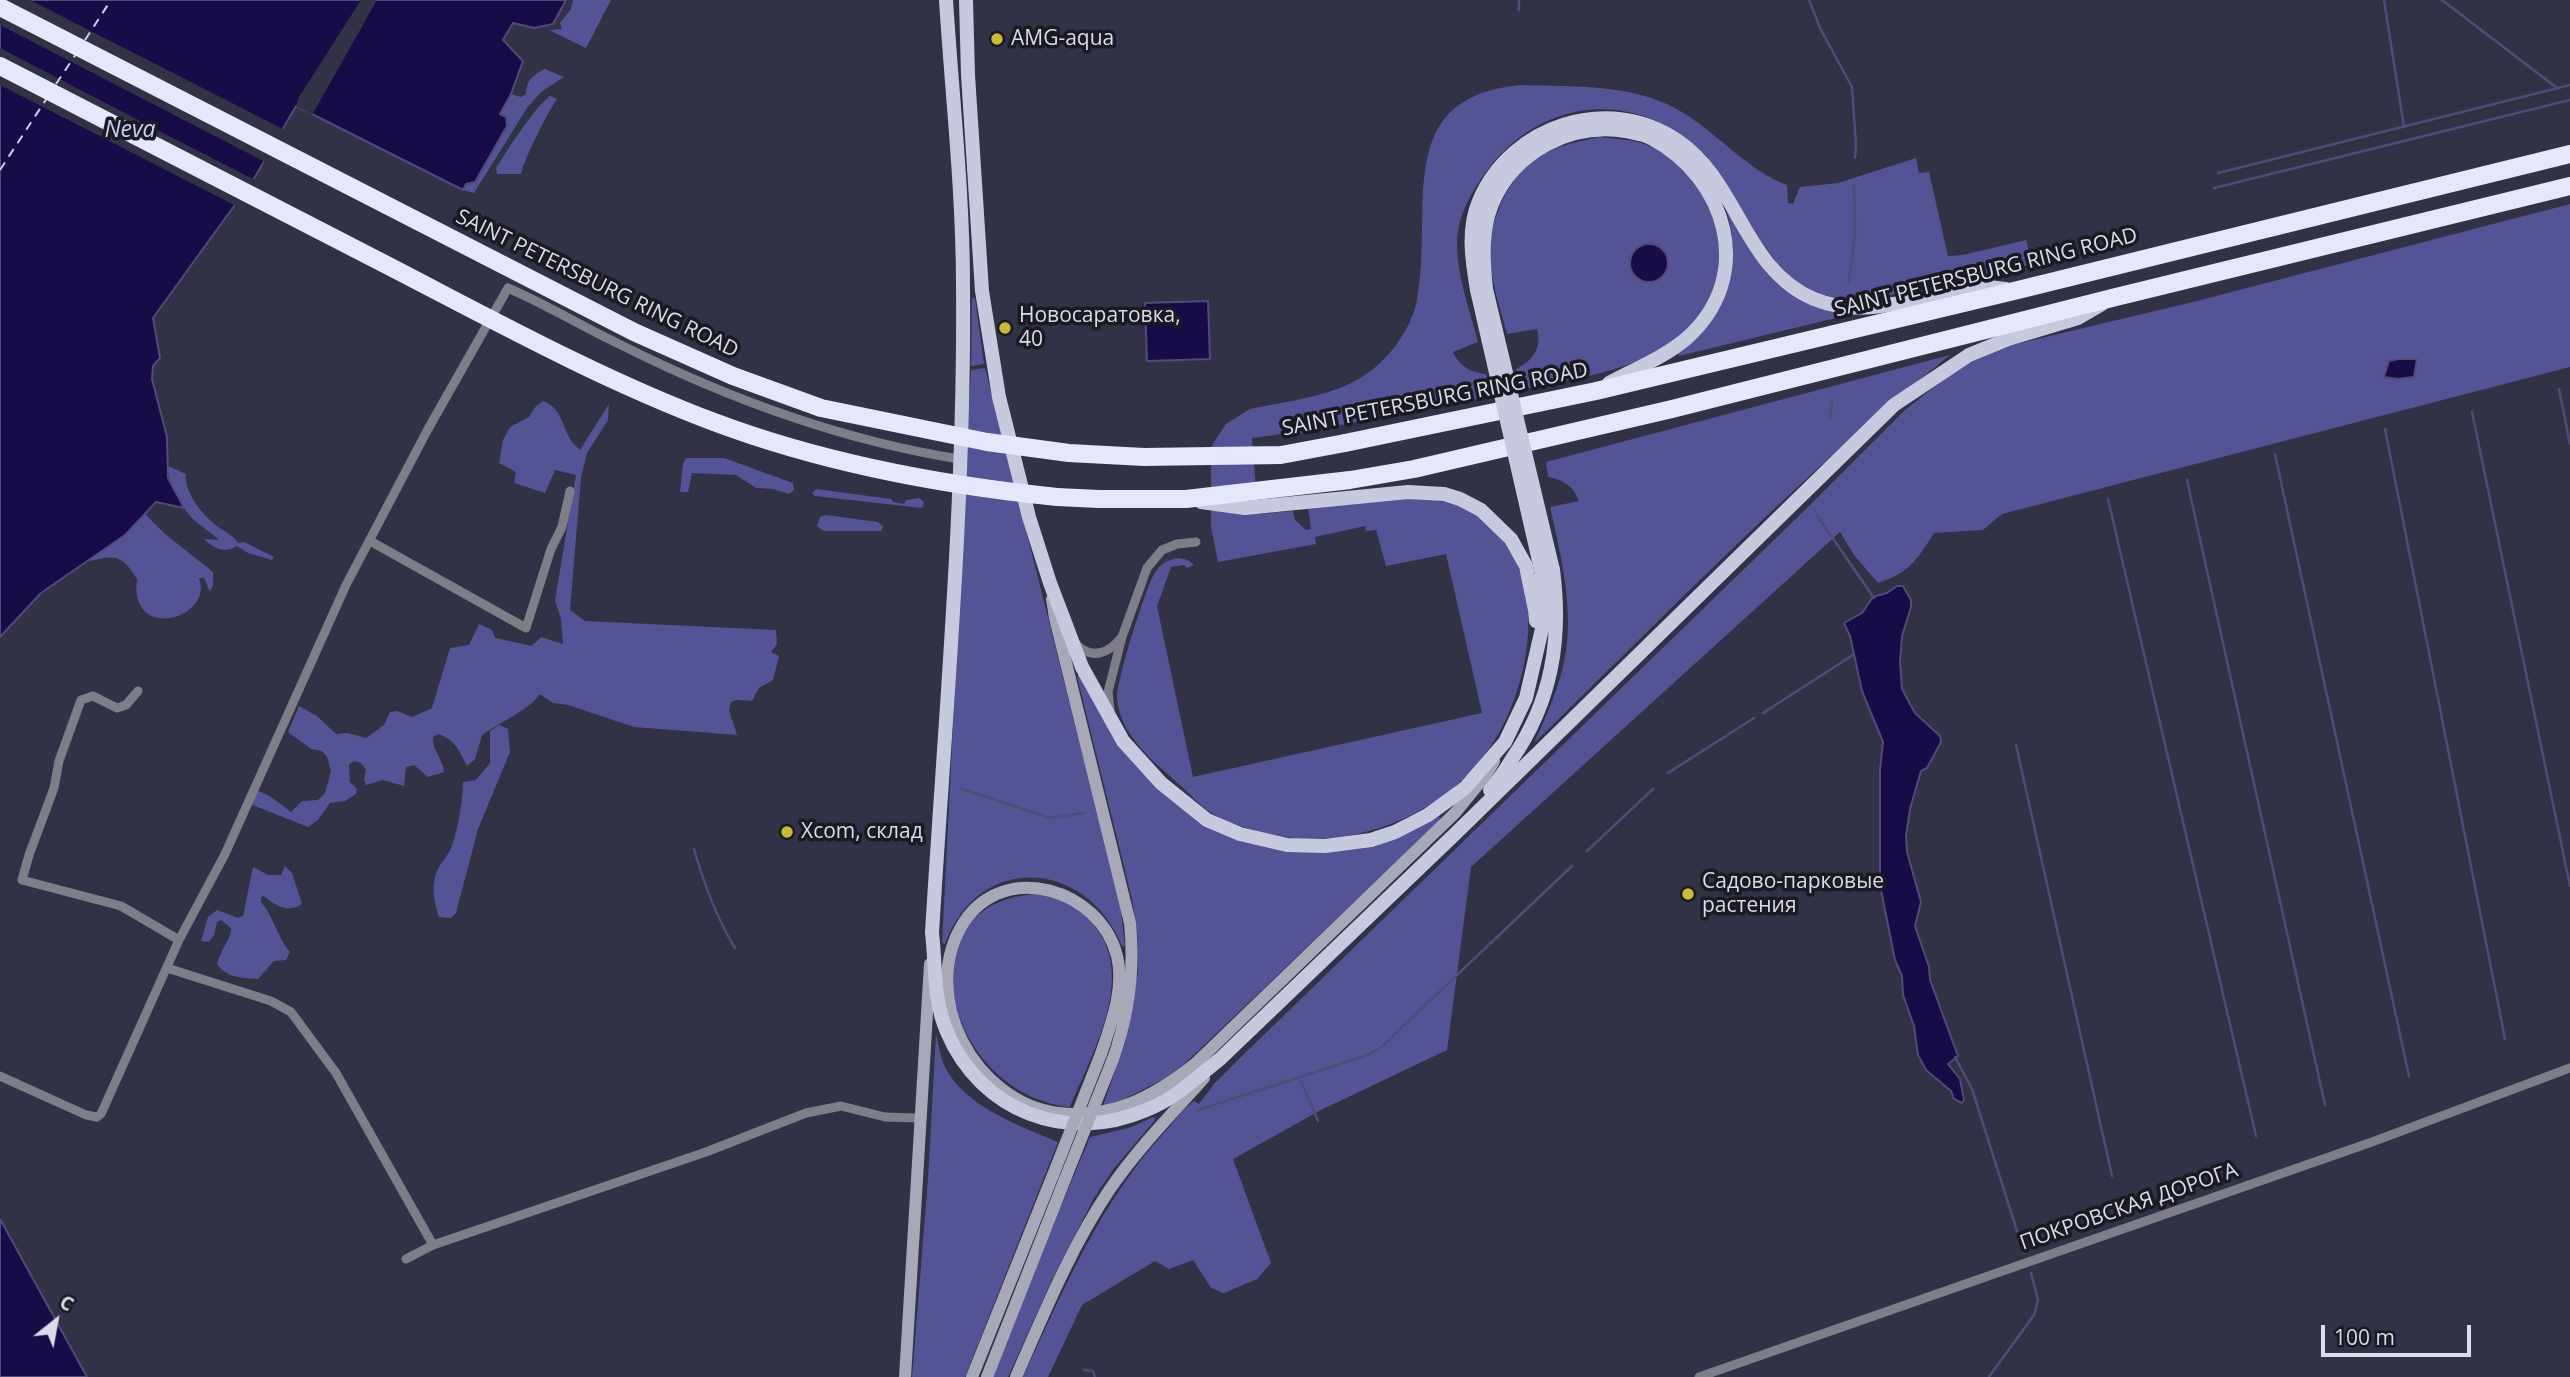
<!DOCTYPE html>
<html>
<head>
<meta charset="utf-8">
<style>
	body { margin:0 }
	#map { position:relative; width:2570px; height:1377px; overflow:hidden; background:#313245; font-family:"Open Sans",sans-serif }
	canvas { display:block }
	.north { position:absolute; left:21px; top:1286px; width:70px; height:70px; -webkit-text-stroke:5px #1a1a23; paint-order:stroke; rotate:31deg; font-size:19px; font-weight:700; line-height:28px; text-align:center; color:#dbdce9 }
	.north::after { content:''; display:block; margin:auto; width:24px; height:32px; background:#dbdce9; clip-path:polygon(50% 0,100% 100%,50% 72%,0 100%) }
	.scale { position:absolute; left:2321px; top:1325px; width:150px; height:32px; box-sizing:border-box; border:4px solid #dbdce9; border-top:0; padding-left:9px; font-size:21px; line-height:24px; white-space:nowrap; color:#dbdce9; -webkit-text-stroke:5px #1a1a23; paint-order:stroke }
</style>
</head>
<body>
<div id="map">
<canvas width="2570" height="1377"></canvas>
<div class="north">С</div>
<div class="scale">100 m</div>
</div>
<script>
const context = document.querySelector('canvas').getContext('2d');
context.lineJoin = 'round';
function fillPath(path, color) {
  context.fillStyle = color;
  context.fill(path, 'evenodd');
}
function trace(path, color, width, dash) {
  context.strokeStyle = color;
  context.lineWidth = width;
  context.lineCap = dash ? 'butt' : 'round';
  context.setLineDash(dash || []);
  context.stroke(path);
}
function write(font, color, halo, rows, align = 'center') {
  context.font = font + ' "Open Sans",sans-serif';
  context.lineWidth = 7;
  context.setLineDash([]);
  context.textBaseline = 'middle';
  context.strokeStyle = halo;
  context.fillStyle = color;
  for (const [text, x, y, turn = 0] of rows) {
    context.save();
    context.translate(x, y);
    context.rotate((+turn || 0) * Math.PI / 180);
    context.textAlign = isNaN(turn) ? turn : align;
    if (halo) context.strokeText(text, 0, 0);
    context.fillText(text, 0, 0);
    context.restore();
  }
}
fillPath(new Path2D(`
	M573,0H611L586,48L549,30L562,29L560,23L571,9Z
	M545,69L564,77L541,92L527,108L474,193L463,190L466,184L475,182L507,126L500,114L511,94L521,97L526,94C527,79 532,76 545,69Z
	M1522,85C1579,87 1637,83 1687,115C1722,138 1748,170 1787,185L1788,203L1793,204L1800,187L1838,183L1916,158L1919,173L1929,172L1948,256L1963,255L2026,240L2033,264L1873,299C1800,303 1781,273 1746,217C1733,196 1720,177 1707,157C1637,85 1536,96 1481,179C1468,198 1457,220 1457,243C1457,276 1470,311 1478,342L1453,352C1459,366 1471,373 1486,374L1492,396L1300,433L1299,419L1285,427L1282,434L1252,438L1258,514L1293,511L1295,520L1306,530L1311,529L1308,507C1356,503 1416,489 1462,507C1477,512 1486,522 1496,532C1554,592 1526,709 1476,766C1426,823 1339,852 1265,833C1249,829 1230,823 1215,815C1202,808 1192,796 1182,787C1155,762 1120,737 1117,698C1116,682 1145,590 1154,574C1162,559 1182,552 1194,565L1187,568L1184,565L1171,567L1157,606L1193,777L1482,713L1446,554L1386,566L1376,530L1366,531L1365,526L1315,537L1316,544L1218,562L1211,527V447L1226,424L1250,409C1287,401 1330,397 1362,377C1388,361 1411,330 1417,300C1435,211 1389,96 1522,85Z
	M550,96L557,99C549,110 523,161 521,174H497L496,168C510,147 532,110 550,96Z
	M1599,137C1614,139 1632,139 1647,145C1723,179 1746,277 1682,334C1639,372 1574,378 1521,390L1516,369C1533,361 1542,348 1537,329L1507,334C1500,307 1489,277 1490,250C1491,213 1513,168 1548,152C1564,144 1582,141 1599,137Z
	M2570,204V367L2002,514L1983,530L1934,533C1917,560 1909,573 1878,583L1854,555L1840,532L1471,867L1447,1050L1321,1110L1233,1159L1271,1263L1257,1279L1224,1293L1211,1288L1193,1260L1169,1269L1155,1261L1082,1305L1048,1377H1023C1063,1291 1100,1202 1165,1132C1174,1122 1183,1108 1194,1101L1199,1104L1214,1084L1239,1059L1807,508L1905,410L1948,376L1984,354L2012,345L2193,302Z
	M1729,211C1746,239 1761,278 1792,294C1809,303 1832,304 1848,315L1679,356L1678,354C1725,317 1743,270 1727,212Z
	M972,298H975L984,364L971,366Z
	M1950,355C1802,473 1670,611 1534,743C1546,717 1558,690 1564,662C1575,611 1561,556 1550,507L1579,501C1573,486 1564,480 1548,477L1546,462Z
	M985,368L1120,903L1125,946H1122C1087,859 979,851 945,944L942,943L971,370Z
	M543,401C561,408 561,422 569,437C571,442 576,446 580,450L609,404L608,420L587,453L581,478L570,610L585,621L776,630L777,644L771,652L779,656L773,680L759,688L752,701L736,700L731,702L729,710L737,735L634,727L568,705L553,703L540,694C530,710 498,723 482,735L475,759L467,766C460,752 454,738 438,734L433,737C432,750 443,759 444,772L428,777L414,765L406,767L404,786L383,780L366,785L364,779L366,770L361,763L355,761L349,764L350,782L357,789L356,794L345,801L330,803L318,820L308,827L250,804L256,790L270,796L291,812L302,801L318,800L325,793L331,771L327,757L322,751L311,749L288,732L299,706L317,716L336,734L347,733L366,738L384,725L390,712L397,711L412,717L432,708L450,648L469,645L479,624L492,630L495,638L532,646L541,637L563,644L561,619L555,600L576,475L555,470L545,493L514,483L516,472L499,463L503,440L510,427L529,417L536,406Z
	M686,458H724L793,483L794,490L789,494L773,489L756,488L736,475L692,473L688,492H680L683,463Z
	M168,466L186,474C184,491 199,510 212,522C220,530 231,532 238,543L244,542L274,557L272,560L248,553L237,546C225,554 213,548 204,539L219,540C211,532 200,526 192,518C180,505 168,484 168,466Z
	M816,489L891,499L893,502L904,504L906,500L919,498L924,502L922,508L815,496L812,493Z
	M145,514L165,534L213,572V585L210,592L204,578H199C215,619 128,643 137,579C121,553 114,555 86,562L125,535Z
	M826,515L878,522L883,527L881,531H824L817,526L820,517Z
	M1080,675L1119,746L1243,841L1299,852L1361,848L1395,839L1438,816L1441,819L1174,1074L1118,1102L1103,1106L1124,1045L1138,972V938L1132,899L1077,676Z
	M499,725L508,729L510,752L478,829L456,913L451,918L439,917C434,900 430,884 439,867C444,859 450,853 453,843C458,828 463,798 463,782L476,780L490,763V731Z
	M285,866L292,873L302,904C287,913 276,906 264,896L261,897V902C274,917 277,937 290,952L286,960L274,961L258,979C242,978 227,978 217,964C220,951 232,937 231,928L221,920L217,922L214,935L209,942L201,941L208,917L217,910L238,918L243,916L253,867L268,875H281Z
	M1039,894C1064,899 1083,908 1097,929C1135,982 1091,1055 1070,1107C943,1093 899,899 1039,894Z
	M936,1033C938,1043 940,1055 944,1065C963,1106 1020,1126 1058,1142L965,1377H912L928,1179Z
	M1153,1117L1156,1119L1115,1167L1094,1198L1052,1280L1008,1377H992L1034,1270L1090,1137L1132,1127Z`), '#545395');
const water = new Path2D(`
	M0,0H566L553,24L534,28L513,23L503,40L523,61L511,94L500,114L506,117L507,126L475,182L466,184L463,190L296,106L255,177L153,318L160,358L153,366L152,379L167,437L168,478L184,508L156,502L125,535L41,593L0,637Z
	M1630 263a19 19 0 1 1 38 0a19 19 0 1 1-38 0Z
	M1208,301L1210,359L1147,361L1145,303Z
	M2398,359H2417L2414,377L2398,379L2384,377L2389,361Z
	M1897,586H1903L1911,600V607L1902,636L1900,662L1902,689L1915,713L1940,736L1941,742L1927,768L1921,771L1910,809L1906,836L1907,852L1921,902L1915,926L1929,967L1930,980L1958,1056L1948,1064L1960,1079L1964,1100L1962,1103L1954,1099L1951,1091L1926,1070L1918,1055L1914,1026L1903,995L1902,976L1895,960L1880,885V770L1883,742L1862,691L1850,636L1844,623L1862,613L1873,597L1887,593Z
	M0,1219L87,1377H0Z`);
fillPath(water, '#170b48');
trace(water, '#524a78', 2);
fillPath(new Path2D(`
	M0,0H30L285,130L267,163L0,25Z
	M361,0H377L312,115L296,106L299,97Z
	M0,48L167,135L257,181L238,207L0,85Z`), '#313245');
trace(new Path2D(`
	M1809,0L1821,30L1852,87L1856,145L1855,158
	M2384,0L2404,127
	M2442,0L2557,88
	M1519,10V0
	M2218,173L2570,85
	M2214,188L2570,100
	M1849,282L1855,232L1854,185
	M2559,389L2570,444
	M2472,412L2570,886
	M1830,420L1832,399
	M2385,429L2505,1039
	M2275,454L2409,1076
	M2187,480L2325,1105
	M2108,499L2256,1136
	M1816,514L1874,598
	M1763,713L1853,655
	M2016,745L2112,1176
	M1668,773L1754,718
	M962,789L1051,818L1084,813
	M694,849C704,884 716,917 735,948
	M1587,851L1653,789
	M1955,1057L1972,1089L2024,1253
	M1300,1079L1318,1121
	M1198,1110L1368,1055L1380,1048L1572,866
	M1084,1370L1093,1371L1095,1377
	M1989,1377L2034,1315L2038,1300L2031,1273`), '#524a78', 2.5);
trace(new Path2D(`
	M85,40L111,0
	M56,84L76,54
	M0,170L47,98`), '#cbcef5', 2, [9, 7]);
trace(new Path2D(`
	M370,541L526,628L551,549L562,527L570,491
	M1077,645C1092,660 1109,653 1121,638
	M138,691L126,705L117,708L93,696L81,700L59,761L54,788L29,855L22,880L121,906L179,940
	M1110,710L1108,692L1122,637L1147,568L1162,550L1177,544L1196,542
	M167,968L271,1001L291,1012L336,1073L433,1245
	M0,1076L86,1115L97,1117L101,1114L179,940L225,854L346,585L428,429L508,288C545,304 580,325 617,343C724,397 840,440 959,459
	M406,1259L433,1245L706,1152L806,1113L841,1106L885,1117L919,1118
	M1699,1377L2372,1142L2570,1068`), '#7e7e89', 9);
trace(new Path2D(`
	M1052,599L1055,618L1130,923C1135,971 1129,1014 1113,1059
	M1101,1054C1111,1024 1125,988 1117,956C1100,889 1005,860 964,922C917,995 975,1103 1059,1113C1112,1119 1155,1096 1195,1064L1455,813L1486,775L1494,761
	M905,1377L930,964
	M972,1377L1053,1175
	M987,1377L1065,1179
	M1016,1377C1044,1313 1071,1247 1110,1189C1138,1148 1172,1114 1204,1078`), '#a7a9b9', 12);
trace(new Path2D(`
	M946,0C952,95 963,191 963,286C965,502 945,718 932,933C936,966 933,1000 947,1032C981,1112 1067,1144 1146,1110C1174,1099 1196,1078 1220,1059L1455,834L1894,405L1969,355L2008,339L2078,318L2102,304
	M966,0L968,75L982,291L999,397L1029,517L1050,583L1082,667L1123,741L1161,783L1207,820L1240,834L1287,845L1325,846L1371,840L1395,832L1428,815L1465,788L1505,742L1526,698L1544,620L1542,574
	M1486,289C1483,261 1481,231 1492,204C1514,152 1570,122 1626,131C1634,133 1644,134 1651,138C1727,178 1756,276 1687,338C1665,357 1635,369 1609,383
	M1477,290C1472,261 1467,229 1479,201C1511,125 1609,93 1678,141C1738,181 1744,270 1814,299C1872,322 1918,293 1974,287C1985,286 1996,288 2006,289
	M1201,502L1245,508L1408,492L1444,494L1460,499L1481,510L1511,539L1526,566L1535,610L1536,621
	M1490,790C1499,781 1505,770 1512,759C1552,701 1562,639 1553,570`), '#c7c9de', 14);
trace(new Path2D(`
	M1345,443L1596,391L2018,290L2570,154
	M1057,497L1099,499H1186L1350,480L1414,469L1672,409L2116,297L2570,186`), '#e5e7fb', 18);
trace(new Path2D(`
	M1053,1175L1101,1054
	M1065,1179L1113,1059`), '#a7a9b9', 12);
trace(new Path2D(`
	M1486,289L1553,570
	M1477,290L1542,574`), '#c7c9de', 14);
trace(new Path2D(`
	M0,7L634,332L733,376L821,408L987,442L1069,453L1144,457L1281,455L1345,443
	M0,66C125,130 250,195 375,259C486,316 597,378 714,422C823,463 940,485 1057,497`), '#e5e7fb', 18);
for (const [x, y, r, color] of [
	[997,39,7,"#c9ba3a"],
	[1005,328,7,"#c9ba3a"],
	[787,832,7,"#c9ba3a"],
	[1688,894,7,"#c9ba3a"]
]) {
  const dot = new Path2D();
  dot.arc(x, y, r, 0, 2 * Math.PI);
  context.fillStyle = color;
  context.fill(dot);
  trace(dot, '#1a1a23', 2.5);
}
write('21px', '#dbdce9', '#1a1a23', [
	["AMG-aqua",1011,39],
	["Новосаратовка,",1019,316],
	["40",1019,340],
	["Xсom, склад",801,832],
	["Садово-парковые",1702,882],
	["растения",1702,906]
], 'left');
write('21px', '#dbdce9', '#1a1a23', [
	["SAINT PETERSBURG RING ROAD",1986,273,-14],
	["SAINT PETERSBURG RING ROAD",597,284,26],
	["SAINT PETERSBURG RING ROAD",1435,400,-11],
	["ПОКРОВСКАЯ ДОРОГА",2129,1207,-19]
]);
write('italic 23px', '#cbcef5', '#1a1a23', [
	["Neva",130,130]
]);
</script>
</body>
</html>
